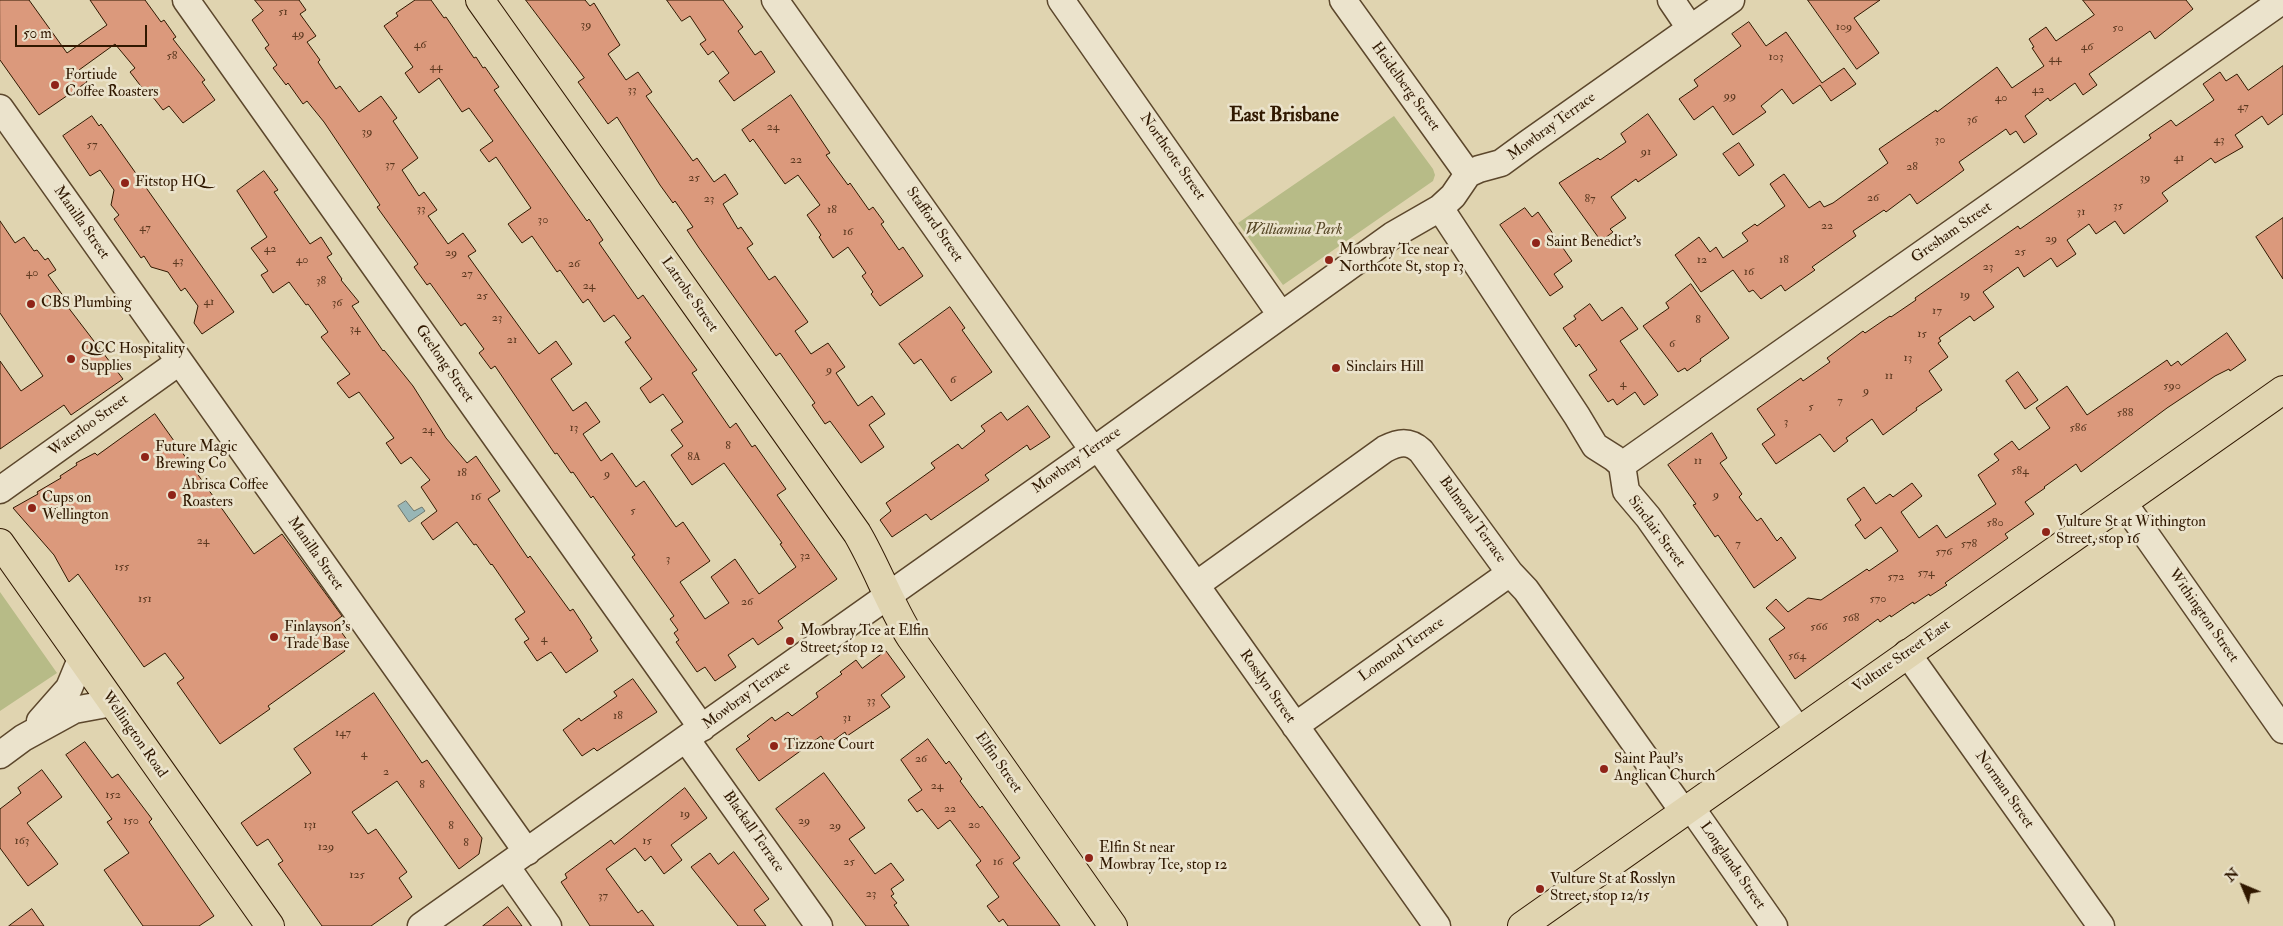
<!DOCTYPE html>
<html>
<head>
<meta charset="utf-8">
<style>
	body { margin:0 }
	#map { position:relative; width:2283px; height:926px; overflow:hidden; background:#e0d4b0; font-family:"IM FELL Double Pica",serif }
	canvas { display:block }
	.north { position:absolute; left:2218px; top:861px; width:50px; height:50px; -webkit-text-stroke:4px #ebe3cc; paint-order:stroke; rotate:315deg; font-size:14px; font-weight:700; line-height:20px; text-align:center; color:#301800 }
	.north::after { content:''; display:block; margin:auto; width:18px; height:22px; background:#301800; clip-path:polygon(50% 0,100% 100%,50% 72%,0 100%) }
	.scale { position:absolute; left:15px; top:25px; width:132px; height:22px; box-sizing:border-box; border:2px solid #301800; border-top:0; padding-left:6px; font-size:15px; line-height:18px; white-space:nowrap; color:#301800; -webkit-text-stroke:4px #ebe3cc; paint-order:stroke }
</style>
</head>
<body>
<div id="map">
<canvas width="2283" height="926"></canvas>
<div class="north">N</div>
<div class="scale">50 m</div>
</div>
<script>
const context = document.querySelector('canvas').getContext('2d');
context.lineJoin = 'round';
function fillPath(path, color) {
  context.fillStyle = color;
  context.fill(path, 'evenodd');
}
function trace(path, color, width, dash) {
  context.strokeStyle = color;
  context.lineWidth = width;
  context.lineCap = dash ? 'butt' : 'round';
  context.setLineDash(dash || []);
  context.stroke(path);
}
function write(font, color, halo, rows, align = 'center') {
  context.font = font + ' "IM FELL Double Pica",serif';
  context.lineWidth = 5;
  context.setLineDash([]);
  context.textBaseline = 'middle';
  context.strokeStyle = halo;
  context.fillStyle = color;
  for (const [text, x, y, turn = 0] of rows) {
    context.save();
    context.translate(x, y);
    context.rotate((+turn || 0) * Math.PI / 180);
    context.textAlign = isNaN(turn) ? turn : align;
    if (halo) context.strokeText(text, 0, 0);
    context.fillText(text, 0, 0);
    context.restore();
  }
}
fillPath(new Path2D(`
	M1394,116L1433,169L1435,175L1433,181L1283,285L1238,223Z
	M0,592L57,673L0,711Z`), '#b7bb87');
const water = new Path2D(`
	M406,501L414,511L422,507L425,511L409,522L398,506Z`);
fillPath(water, '#98b6b6');
trace(water, '#6e776d', 1);
const building = new Path2D(`
	M0,0H29L67,53L107,25L90,0H145L161,22L164,20L176,37L173,39L205,80L202,82L215,100L183,123L169,106L163,110L145,87L143,89L130,72L135,68L115,44L79,70L87,82L39,115L0,60Z
	M255,0H299L306,10L300,14L316,36L307,42L320,60L318,62L336,89L340,86L359,112L381,96L397,118L393,121L418,158L402,170L419,196L424,192L437,210L428,216L448,244L463,233L476,251L468,256L539,354L556,341L572,364L551,379L573,411L586,402L600,422L583,434L601,461L612,453L636,487L644,481L676,527L683,522L710,561L680,582L705,619L729,603L711,577L735,559L759,594L796,567L780,544L782,543L724,463L692,485L671,455L683,446L671,430L683,422L663,394L650,403L640,388L652,379L625,342L631,338L614,315L604,322L588,299L583,303L560,270L557,272L532,236L522,243L508,224L531,208L496,157L489,162L480,150L493,141L469,108L462,112L439,78L419,93L405,73L413,67L384,26L398,16L396,13L415,0H431L444,18L446,17L474,58L476,57L483,68L485,67L499,87L494,90L587,221L589,219L603,240L599,243L638,299L643,295L686,355L697,370L692,373L730,428L736,423L752,447L755,445L786,489L777,495L837,579L778,621L783,628L758,645L753,638L728,655L736,667L715,681L705,667L697,672L676,642L679,640L674,633L678,630L670,619L674,616L632,557L635,555L593,496L591,498L573,472L571,473L557,453L555,454L495,366L491,369L479,353L484,349L465,323L461,326L430,283L427,285L414,267L418,264L377,207L380,205L324,122L307,101L303,104L288,83L286,85L273,68L277,65L265,48L269,45L252,20L263,11Z
	M526,0H585L590,6L594,3L620,45L608,54L626,80L638,72L652,92L646,96L693,161L697,158L714,182L725,174L738,194L723,204L738,229L741,227L753,244L747,248L769,280L775,276L808,322L795,331L811,354L828,343L845,367L836,373L858,406L872,396L885,414L869,425L884,447L861,463L830,421L825,424L812,405L815,403L780,353L776,356L699,248L687,230L693,227L675,201L673,203L660,185L617,117L608,124L578,82L584,78Z
	M667,0H723L743,27L738,31L755,55L761,51L775,72L734,101L719,81L729,73L713,51L708,55L700,44L706,40L690,16L682,21Z
	M1808,0H1880L1854,18L1879,53L1857,69Z
	M2083,0H2186L2193,9L2155,39L2150,31L2089,74L2097,85L2083,95L2075,83L2050,101L2048,98L2025,116L2037,134L2024,143L2016,131L2010,135L2006,129L1959,162L1964,170L1945,184L1917,204L1910,194L1886,212L1884,210L1853,231L1856,236L1812,267L1815,270L1785,291L1781,285L1761,299L1753,290L1749,292L1733,270L1701,292L1675,255L1699,237L1710,252L1716,247L1723,258L1748,241L1742,233L1755,224L1757,226L1785,206L1770,184L1784,174L1809,208L1820,201L1824,207L1833,203L1888,163L1879,149L1936,110L1937,112L1997,67L2012,88L2044,66L2032,48L2034,47L2029,39L2046,27L2056,41L2094,15Z
	M1749,22L1766,46L1786,32L1822,83L1844,68L1856,84L1831,101L1820,85L1793,104L1782,89L1761,106L1766,112L1733,135L1713,106L1694,120L1679,99L1698,86L1694,80L1741,46L1732,34Z
	M2283,66V114L2268,125L2262,116L2235,135L2243,147L2215,163L2211,158L2162,193L2168,201L2124,234L2115,221L2096,234L2089,224L2067,240L2076,254L2057,267L2051,258L2024,277L2018,267L1983,292L1994,307L1974,321L1970,316L1939,338L1941,341L1938,343L1948,357L1929,371L1942,390L1916,408L1917,410L1883,435L1872,419L1846,438L1848,441L1834,452L1820,434L1776,464L1762,444L1775,435L1757,409L1801,378L1803,381L1830,362L1827,358L1863,331L1865,333L1890,316L1891,317L1916,300L1915,298L2018,226L2020,229L2151,138L2149,135L2171,120L2176,126L2214,100L2203,84L2220,72L2226,81L2237,74L2248,90Z
	M791,95L830,153L826,155L848,185L850,183L869,210L873,207L884,222L881,224L899,250L903,247L923,276L880,306L871,294L873,292L862,276L866,273L848,247L833,258L819,237L821,235L807,215L820,205L798,175L785,184L753,139L750,142L742,130Z
	M1648,114L1677,155L1638,182L1636,179L1611,197L1626,218L1610,229L1613,232L1601,241L1559,183L1598,158L1600,160L1626,142L1621,134Z
	M92,116L99,126L101,124L234,312L202,334L194,323L198,306L185,288L181,291L168,272L151,267L144,256L141,258L114,219L119,215L111,205L114,190L100,170L90,176L63,136Z
	M1739,143L1754,165L1739,176L1723,154Z
	M264,171L278,190L274,192L310,244L321,237L332,254L327,257L342,279L341,280L359,302L352,306L383,351L384,350L413,386L446,438L467,463L476,456L500,491L488,499L528,558L530,556L570,611L573,609L592,638L590,639L598,651L566,673L551,652L537,661L524,642L529,639L515,619L525,612L492,564L491,565L476,544L474,545L457,522L433,540L421,523L437,511L421,487L430,480L411,457L401,464L386,443L394,438L359,392L349,398L337,383L350,374L321,337L328,332L308,304L306,305L289,282L273,293L261,275L268,271L251,248L267,237L237,191Z
	M1525,208L1532,217L1538,212L1572,261L1554,274L1563,287L1550,296L1500,225Z
	M2283,218V279L2256,237Z
	M0,221L15,243L24,237L34,251L37,250L45,260L48,258L56,270L48,275L64,297L61,298L123,379L71,415L64,405L0,449V361L21,391L43,376L0,313Z
	M1691,284L1729,338L1700,359L1701,361L1687,371L1685,368L1678,372L1643,326L1669,308L1666,303Z
	M1590,304L1602,321L1622,307L1638,329L1620,341L1658,395L1644,405L1635,392L1617,405L1613,399L1608,402L1589,375L1597,370L1579,344L1576,347L1563,328L1576,319L1574,316Z
	M950,307L965,328L962,330L992,372L951,401L921,359L914,364L899,344Z
	M2227,333L2246,360L2230,371L2229,369L2215,376L2167,408L2081,472L2076,464L2044,487L2045,488L2025,502L2034,514L2005,534L2008,538L1945,583L1947,585L1930,596L1929,594L1914,604L1913,602L1891,617L1890,615L1880,622L1878,619L1795,679L1769,639L1785,628L1766,608L1776,599L1788,612L1808,598L1821,600L1867,569L1869,571L1898,551L1881,527L1865,539L1855,525L1861,520L1847,499L1864,487L1876,504L1890,494L1893,497L1912,483L1922,496L1901,512L1919,538L1937,525L1946,538L1996,504L1978,475L1999,460L1994,454L2012,441L2019,450L2050,428L2036,408L2067,386L2087,415L2167,360L2171,366L2178,361L2181,365Z
	M2018,372L2038,400L2025,409L2006,381Z
	M1028,406L1050,437L1030,450L1027,445L985,475L989,480L931,520L926,514L892,537L880,520L891,511L886,503L935,468L931,463L958,444L962,449L985,431L981,426L1001,412L1007,420Z
	M155,414L254,554L282,534L342,616L334,622L350,644L344,649L345,651L268,706L270,709L220,744L177,683L184,678L165,653L144,667L78,574L69,582L54,555L13,508L38,494L37,492L61,478L60,476L77,465L76,463L95,453L97,455Z
	M1712,433L1727,458L1720,463L1742,494L1739,497L1757,521L1761,518L1777,541L1781,537L1796,558L1754,588L1718,535L1715,537L1693,505L1696,504L1668,465Z
	M886,651L905,677L881,695L890,707L847,736L845,732L827,745L821,736L759,781L736,749L750,739L747,736L772,717L775,721L788,712L792,716L818,697L816,693L842,674L840,672L856,660L862,668Z
	M633,679L657,712L597,751L594,748L582,756L563,730L579,718L581,721L617,696L614,692Z
	M374,693L422,763L427,760L482,838L479,854L459,869L397,781L352,812L368,834L376,829L407,872L399,878L412,897L371,926H322L278,864L283,861L268,839L257,846L241,823L311,773L294,749Z
	M928,739L946,764L949,761L962,779L960,781L980,808L982,806L1020,858L1013,863L1060,926H1008L1003,919L999,922L987,906L999,897L976,865L981,861L950,820L938,829L922,809L917,812L908,800L922,790L901,760Z
	M85,742L112,778L118,774L152,819L149,822L214,916L199,926H143L104,870L129,853L107,822L112,819L66,755Z
	M42,770L62,797L27,823L58,864L28,886L0,848V809L21,793L18,788Z
	M824,773L865,828L849,839L875,874L891,863L904,880L891,889L894,894L891,896L897,903L894,905L909,926H866L776,809Z
	M685,788L707,818L671,845L682,860L664,874L651,856L645,861L635,848L606,869L638,913L642,910L654,926H590L561,882L567,878L565,874L611,840L614,844Z
	M734,852L769,899L754,910L766,926H738L691,867L710,853L718,864Z
	M508,907L522,926H483Z
	M32,909L44,926H9Z`);
fillPath(building, '#db997c');
trace(building, '#301800', 1);
const minor = new Path2D(`
	M186,0L702,728
	M775,0L1093,450
	M1061,0L1281,315
	M1343,0L1468,174
	M1671,0L1690,28
	M0,108L527,852
	M1440,208L1577,416L1595,446L1614,458L1622,465L1626,491L1648,517L1798,730
	M1098,447L1437,926
	M1622,465L2283,0
	M0,490L179,362
	M2123,502L2283,730
	M1196,585L1385,449C1399,442 1409,440 1421,451L1510,573L1526,590L1683,811
	M1907,653L2101,926
	M40,721L69,688L81,659
	M1295,726L1510,573
	M686,739L819,926
	M0,755L23,738L74,710L112,703
	M1690,806L1774,926
	M506,866L548,926
	M421,926L1098,447L1393,235L1440,208L1453,196L1468,174L1479,169L1501,163L1527,144L1731,0`);
const major = new Path2D(`
	M480,0L857,533C877,567 890,605 911,638L1113,926
	M0,543L270,926
	M1522,926L2283,390`);
trace(minor, '#5c472c', 29);
trace(major, '#301800', 30);
trace(minor, '#ebe3cc', 26);
trace(major, '#e0d4b0', 28);
for (const [x, y, r, color] of [
	[55,85,5,"#8f2418"],
	[125,183,5,"#8f2418"],
	[1536,243,5,"#8f2418"],
	[1329,260,5,"#8f2418"],
	[31,304,5,"#8f2418"],
	[71,359,5,"#8f2418"],
	[1336,368,5,"#8f2418"],
	[145,457,5,"#8f2418"],
	[172,495,5,"#8f2418"],
	[32,508,5,"#8f2418"],
	[2046,532,5,"#8f2418"],
	[274,637,5,"#8f2418"],
	[790,641,5,"#8f2418"],
	[774,746,5,"#8f2418"],
	[1604,769,5,"#8f2418"],
	[1089,858,5,"#8f2418"],
	[1540,889,5,"#8f2418"]
]) {
  const dot = new Path2D();
  dot.arc(x, y, r, 0, 2 * Math.PI);
  context.fillStyle = color;
  context.fill(dot);
  trace(dot, '#ebe3cc', 2);
}
write('12px', '#5b381f', null, [
	["51",283,12],
	["39",586,25],
	["109",1844,27],
	["50",2118,28],
	["49",298,34],
	["46",420,45],
	["46",2087,47],
	["58",172,56],
	["103",1776,57],
	["44",2055,59],
	["44",436,67],
	["33",632,90],
	["42",2038,90],
	["99",1730,96],
	["40",2001,98],
	["47",2243,107],
	["36",1972,120],
	["24",773,127],
	["39",367,132],
	["30",1940,140],
	["43",2219,140],
	["57",92,145],
	["91",1646,152],
	["41",2179,158],
	["22",796,160],
	["37",390,165],
	["28",1912,167],
	["25",694,178],
	["39",2145,178],
	["26",1873,198],
	["23",709,199],
	["87",1590,199],
	["35",2118,206],
	["33",421,209],
	["18",832,210],
	["31",2081,212],
	["30",543,220],
	["22",1827,226],
	["47",145,228],
	["16",848,232],
	["29",2051,239],
	["42",270,249],
	["25",2020,252],
	["29",451,253],
	["40",302,260],
	["12",1702,260],
	["18",1784,260],
	["43",178,261],
	["26",574,264],
	["23",1988,267],
	["16",1749,272],
	["40",32,273],
	["27",467,274],
	["38",321,281],
	["24",589,286],
	["19",1965,295],
	["25",482,296],
	["41",209,302],
	["36",337,303],
	["17",1937,311],
	["23",497,318],
	["8",1698,320],
	["34",355,329],
	["15",1922,334],
	["21",512,340],
	["6",1672,344],
	["13",1908,358],
	["9",829,370],
	["11",1889,376],
	["6",953,380],
	["4",1623,384],
	["590",2172,386],
	["9",1866,391],
	["7",1840,401],
	["5",1811,407],
	["588",2125,413],
	["3",1786,422],
	["13",574,428],
	["586",2078,428],
	["24",428,430],
	["8",728,446],
	["8A",694,457],
	["11",1698,461],
	["584",2020,471],
	["18",462,473],
	["9",607,474],
	["9",1716,495],
	["16",476,497],
	["5",633,511],
	["580",1995,523],
	["24",203,541],
	["7",1738,544],
	["578",1969,544],
	["576",1944,552],
	["32",805,556],
	["3",668,559],
	["155",122,567],
	["574",1926,573],
	["572",1896,577],
	["151",145,599],
	["570",1878,599],
	["26",747,602],
	["568",1851,618],
	["566",1819,627],
	["4",544,639],
	["564",1797,656],
	["33",871,701],
	["18",618,716],
	["31",847,718],
	["147",343,733],
	["4",364,754],
	["26",921,759],
	["2",386,772],
	["8",422,785],
	["24",937,786],
	["152",113,795],
	["22",950,809],
	["19",685,814],
	["150",131,821],
	["29",804,821],
	["131",310,825],
	["20",974,825],
	["8",451,826],
	["29",835,826],
	["163",22,841],
	["15",647,841],
	["8",466,843],
	["129",326,847],
	["25",849,862],
	["16",998,862],
	["125",357,875],
	["23",871,894],
	["37",603,896]
]);
write('15px', '#301800', '#ebe3cc', [
	["Fortiude",65,76],
	["Coffee Roasters",65,93],
	["Fitstop HQ",135,183],
	["Saint Benedict's",1546,243],
	["Mowbray Tce near",1339,251],
	["Northcote St, stop 13",1339,268],
	["CBS Plumbing",41,304],
	["QCC Hospitality",81,350],
	["Supplies",81,367],
	["Sinclairs Hill",1346,368],
	["Future Magic",155,448],
	["Brewing Co",155,465],
	["Abrisca Coffee",182,486],
	["Roasters",182,503],
	["Cups on",42,499],
	["Wellington",42,516],
	["Vulture St at Withington",2056,523],
	["Street, stop 16",2056,540],
	["Finlayson's",284,628],
	["Trade Base",284,645],
	["Mowbray Tce at Elfin",800,632],
	["Street, stop 12",800,649],
	["Tizzone Court",784,746],
	["Saint Paul's",1614,760],
	["Anglican Church",1614,777],
	["Elfin St near",1099,849],
	["Mowbray Tce, stop 12",1099,866],
	["Vulture St at Rosslyn",1550,880],
	["Street, stop 12/15",1550,897]
], 'left');
write('15px', '#301800', '#ebe3cc', [
	["Heidelberg Street",1405,87,54],
	["Mowbray Terrace",1552,127,-36],
	["Northcote Street",1172,157,55],
	["Manilla Street",81,223,55],
	["Stafford Street",934,225,55],
	["Gresham Street",1952,233,-35],
	["Latrobe Street",689,295,55],
	["Geelong Street",444,364,55],
	["Waterloo Street",89,426,-36],
	["Mowbray Terrace",1077,461,-35],
	["Balmoral Terrace",1472,520,54],
	["Sinclair Street",1656,532,53],
	["Manilla Street",315,554,55],
	["Withington Street",2203,616,55],
	["Lomond Terrace",1402,650,-35],
	["Vulture Street East",1902,657,-35],
	["Rosslyn Street",1267,687,55],
	["Mowbray Terrace",747,696,-36],
	["Wellington Road",134,735,55],
	["Elfin Street",998,763,55],
	["Norman Street",2004,790,55],
	["Blackall Terrace",753,832,55],
	["Longlands Street",1732,866,55]
]);
write('italic 15px', '#584928', '#ebe3cc', [
	["Williamina Park",1294,231]
]);
write('bold 20px', '#301800', '#ebe3cc', [
	["East Brisbane",1284,117]
]);
</script>
</body>
</html>
